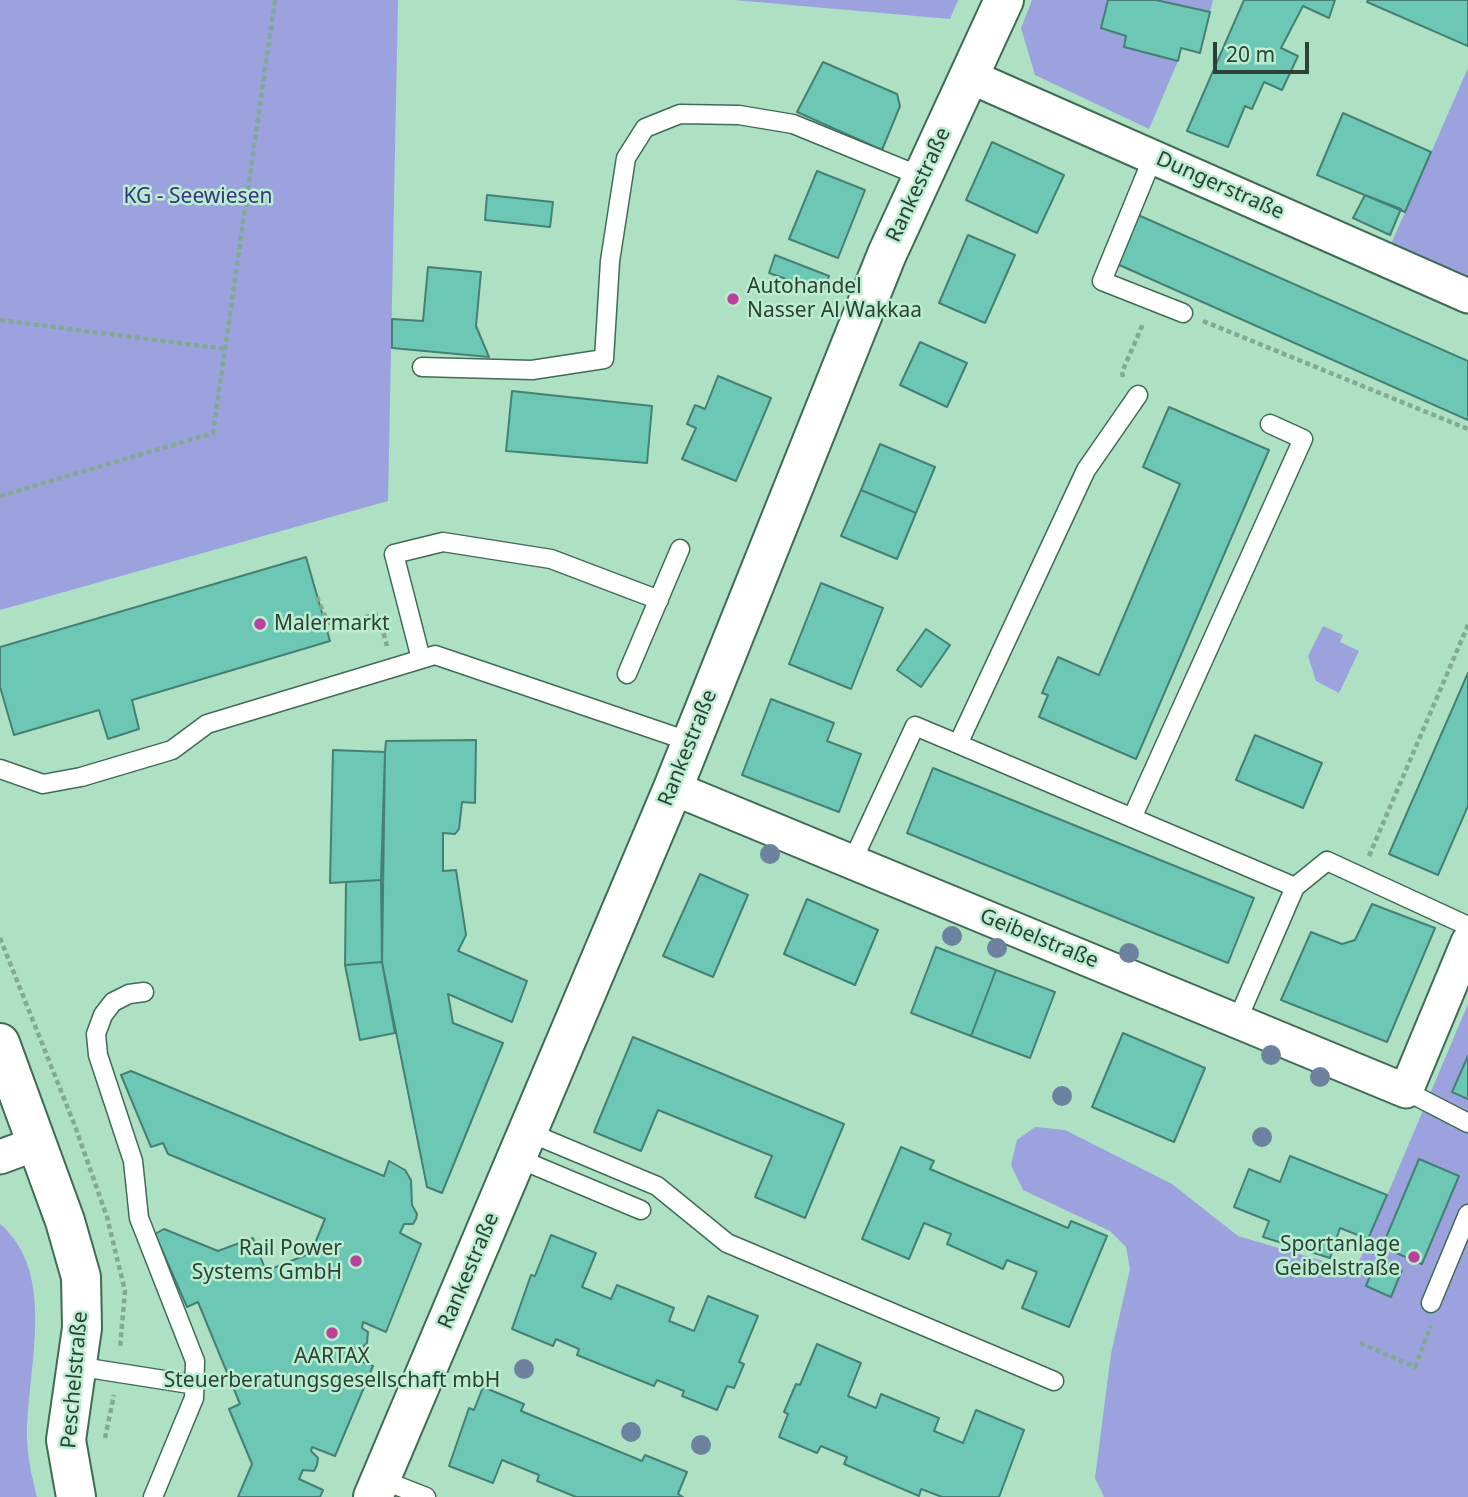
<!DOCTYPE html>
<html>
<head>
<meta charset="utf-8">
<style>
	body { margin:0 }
	#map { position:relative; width:1468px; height:1497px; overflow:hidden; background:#aee0c4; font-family:"Noto Sans",sans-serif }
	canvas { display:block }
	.scale { position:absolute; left:1213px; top:42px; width:96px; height:32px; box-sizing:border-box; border:4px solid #2d4136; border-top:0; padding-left:9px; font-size:21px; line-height:24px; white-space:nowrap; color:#2d4136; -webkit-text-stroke:5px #bbeed1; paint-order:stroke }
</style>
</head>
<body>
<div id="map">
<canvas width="1468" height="1497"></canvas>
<div class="scale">20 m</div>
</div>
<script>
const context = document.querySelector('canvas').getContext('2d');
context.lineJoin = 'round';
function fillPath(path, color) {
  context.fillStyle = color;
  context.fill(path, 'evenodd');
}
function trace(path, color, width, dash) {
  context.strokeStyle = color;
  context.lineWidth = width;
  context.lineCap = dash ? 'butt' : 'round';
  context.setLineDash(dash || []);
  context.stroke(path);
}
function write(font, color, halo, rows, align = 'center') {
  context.font = font + ' "Noto Sans",sans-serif';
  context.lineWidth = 5;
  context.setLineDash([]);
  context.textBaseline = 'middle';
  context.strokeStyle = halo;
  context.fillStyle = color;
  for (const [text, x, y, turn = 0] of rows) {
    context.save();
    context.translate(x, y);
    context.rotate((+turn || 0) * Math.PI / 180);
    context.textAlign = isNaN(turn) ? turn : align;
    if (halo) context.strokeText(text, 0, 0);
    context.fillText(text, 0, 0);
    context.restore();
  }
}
fillPath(new Path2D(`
	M0,0H398L388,501L0,610Z
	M734,0H958L950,19Z
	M1032,0H1108L1101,28L1126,36L1125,47L1178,61L1149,129L1035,75L1021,28Z
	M1156,0H1213L1210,12Z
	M1468,68V276L1391,244Z
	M1323,626L1343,635L1340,642L1359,651L1339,693L1316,681L1308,656Z
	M1468,1004V1497H1104L1095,1478L1111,1354L1130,1269L1126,1247L1110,1231L1023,1190L1011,1165L1017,1140L1035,1127L1065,1130L1172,1184L1238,1236L1330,1263L1353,1276Z
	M0,1224C59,1274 26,1373 27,1439C28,1460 32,1477 37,1497H0Z`), '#9ca2de');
const building = new Path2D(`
	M1108,0H1156L1210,12L1200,53L1181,48L1178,61L1124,47L1126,36L1101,28Z
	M1244,0H1335L1329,18L1303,6L1281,48L1298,56L1282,90L1264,82L1252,109L1245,106L1228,147L1187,131Z
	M1368,0H1468V46L1367,2Z
	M823,62L897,94L900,106L882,150L797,112Z
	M1343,113L1431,152L1405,212L1317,175Z
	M992,142L1064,175L1037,233L966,200Z
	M817,171L865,190L838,258L789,239Z
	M487,195L553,202L550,227L485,220Z
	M1365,195L1401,209L1390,235L1353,218Z
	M1138,215L1468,361V420L1117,264Z
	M968,235L1015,255L985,323L939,303Z
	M775,255L829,276L823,292L769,273Z
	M428,267L481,272L476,326L489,357L392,348V319L423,321Z
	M920,342L967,363L947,407L900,385Z
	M718,376L771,398L736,481L682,459L696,428L687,424L695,405L705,409Z
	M512,391L652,406L647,463L506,451Z
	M1169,407L1269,450L1136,759L1039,717L1048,695L1042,693L1058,657L1099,675L1180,484L1143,467Z
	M880,444L935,467L916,513L861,490Z
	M861,490L916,513L897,559L841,536Z
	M306,557L330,641L132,700L139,729L108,739L99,710L14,735L0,687V647Z
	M821,583L883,608L851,689L789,664Z
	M926,629L950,645L921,687L897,670Z
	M1468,673V806L1438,875L1389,854Z
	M771,699L834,723L827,741L861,754L839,812L742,775Z
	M1255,735L1322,763L1303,808L1236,780Z
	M476,740L475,803L462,802L459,829L455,834L443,833V871L456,870L466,935L458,951L527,981L512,1022L448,994L453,1023L503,1043L442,1193L427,1187L382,962L385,752L386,741Z
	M333,750L385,752L381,880L330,883Z
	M933,768L1254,898L1228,963L907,833Z
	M700,874L748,895L713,977L663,956Z
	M381,880L382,962L345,965L346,882Z
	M807,899L878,930L855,985L784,954Z
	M1372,904L1435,928L1387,1042L1281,1000L1311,932L1342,944L1355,940Z
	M936,947L996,970L971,1036L911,1013Z
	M382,962L395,1033L360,1040L345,965Z
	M996,970L1055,992L1030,1058L971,1036Z
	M1123,1033L1205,1068L1174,1142L1092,1107Z
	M633,1037L844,1124L805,1218L755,1197L772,1156L658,1110L641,1151L594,1132Z
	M1468,1056V1099L1452,1092Z
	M131,1071L384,1176L389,1161L405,1170L411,1180L412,1205L417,1214L416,1219L413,1224H404L400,1233L421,1244L386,1332L363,1322L362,1328L368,1332L367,1343L360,1350L353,1347L348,1356L373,1366L335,1456L312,1447L311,1451L318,1458L317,1465L314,1471L303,1470L299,1479L323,1490L320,1497H238L252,1464L229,1409L240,1404L198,1302L187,1307L155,1234L164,1229L218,1251L253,1238L266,1271L311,1253L325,1219L168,1154L163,1143L151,1147L121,1075Z
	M901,1147L934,1161L930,1169L1068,1228L1071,1221L1107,1236L1069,1327L1022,1308L1037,1272L1007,1260L1003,1269L947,1244L951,1234L924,1223L909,1259L862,1239Z
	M1290,1156L1387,1195L1368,1239L1340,1228L1330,1258L1263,1237L1269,1221L1234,1207L1249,1169L1280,1182Z
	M1419,1159L1459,1176L1422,1264L1382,1247Z
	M551,1235L596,1253L582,1287L611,1299L617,1285L674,1308L669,1321L694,1331L708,1296L758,1316L739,1362L744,1364L734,1388L727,1386L717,1410L682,1396L684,1391L657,1380L654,1386L577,1355L579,1349L556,1339L553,1346L512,1329L531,1275L535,1276Z
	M1377,1259L1402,1270L1391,1297L1366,1286Z
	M817,1344L861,1363L848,1396L876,1408L881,1394L939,1418L934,1431L963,1443L976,1410L1024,1430L999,1497H942L921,1489L919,1496L844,1464L847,1457L821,1446L817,1453L779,1437L788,1414L784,1412L796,1384L800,1385Z
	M483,1387L524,1404L521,1411L642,1461L645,1455L687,1472L678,1494L683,1497H576L537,1481L539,1475L502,1460L493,1483L449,1466L469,1408L474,1410Z`);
fillPath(building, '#6dc7b5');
trace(building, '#458074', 2);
const service = new Path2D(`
	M1153,157L1102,281L1183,313
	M422,367L532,370L604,359L610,261L626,158L645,128L680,114L739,115L793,124L920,176
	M421,659L394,554L443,542L551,559L659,600
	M627,674L680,549
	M958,744L1295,887L1237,1021
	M0,769L43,784L81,777L172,750L207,724L435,655L691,742
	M1132,818L1303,439L1270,424
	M852,862L915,726L958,744L1086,470L1138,395
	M1295,887L1327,861L1468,926
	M144,992L129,994L113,1002L103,1015L96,1034L98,1055L133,1161L139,1218L195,1361L194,1398L153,1497
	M1406,1091L1468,1123
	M528,1132L657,1186L727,1243L1054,1381
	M517,1158L641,1210
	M1431,1303L1468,1214
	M75,1366L196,1385
	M380,1479L426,1497`);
const minor = new Path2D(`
	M971,77L1468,296
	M673,788L1406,1091L1468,942
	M0,1157L38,1143`);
const tertiary = new Path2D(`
	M0,1043L65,1221L81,1277L82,1328L66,1440L76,1497
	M373,1497L673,788L887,254L1004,0`);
trace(service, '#3e6c54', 21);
trace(minor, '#3e6c54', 37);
trace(tertiary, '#3e6c54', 42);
trace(new Path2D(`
	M0,320L226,349
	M1203,321L1468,429
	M1123,377L1122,372L1143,324
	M0,496L213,433L275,0
	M317,597L329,626L378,614L387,646
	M1369,856L1468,625
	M0,938L75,1126L107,1217L125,1291L120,1348
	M1360,1343L1415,1367L1431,1326
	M105,1438L114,1395`), '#81a993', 4.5, [5, 3.5]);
trace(service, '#fff', 18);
trace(minor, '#fff', 33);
trace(tertiary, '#fff', 38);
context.fillStyle = '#6c829e';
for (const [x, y] of [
	[770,854],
	[952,936],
	[997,948],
	[1129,953],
	[1271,1055],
	[1320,1077],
	[1062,1096],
	[1262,1137],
	[524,1369],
	[631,1432],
	[701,1445]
]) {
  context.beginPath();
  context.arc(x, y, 10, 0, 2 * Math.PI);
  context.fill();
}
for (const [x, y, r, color] of [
	[733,299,7,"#b9439a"],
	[260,624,7,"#b9439a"],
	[1414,1257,7,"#b9439a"],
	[356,1261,7,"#b9439a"],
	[332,1333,7,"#b9439a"]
]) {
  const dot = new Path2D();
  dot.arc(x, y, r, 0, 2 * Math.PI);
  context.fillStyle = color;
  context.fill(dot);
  trace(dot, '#bbeed1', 2.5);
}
write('21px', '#2d4136', '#bbeed1', [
	["Rankestraße",919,185,-65],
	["Dungerstraße",1220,186,24],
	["Rankestraße",688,748,-68],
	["Geibelstraße",1039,939,22],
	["Rankestraße",469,1271,-67],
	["Peschelstraße",75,1380,-85]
]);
write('21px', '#36357e', '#bbeed1', [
	["KG - Seewiesen",198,197]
]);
write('21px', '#2d4136', '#bbeed1', [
	["Autohandel",747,287],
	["Nasser Al Wakkaa",747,311],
	["Malermarkt",274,624],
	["Sportanlage",1400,1245,"right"],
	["Geibelstraße",1400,1269,"right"],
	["Rail Power",342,1249,"right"],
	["Systems GmbH",342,1273,"right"],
	["AARTAX",332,1357,"center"],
	["Steuerberatungsgesellschaft mbH",332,1381,"center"]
], 'left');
</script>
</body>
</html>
